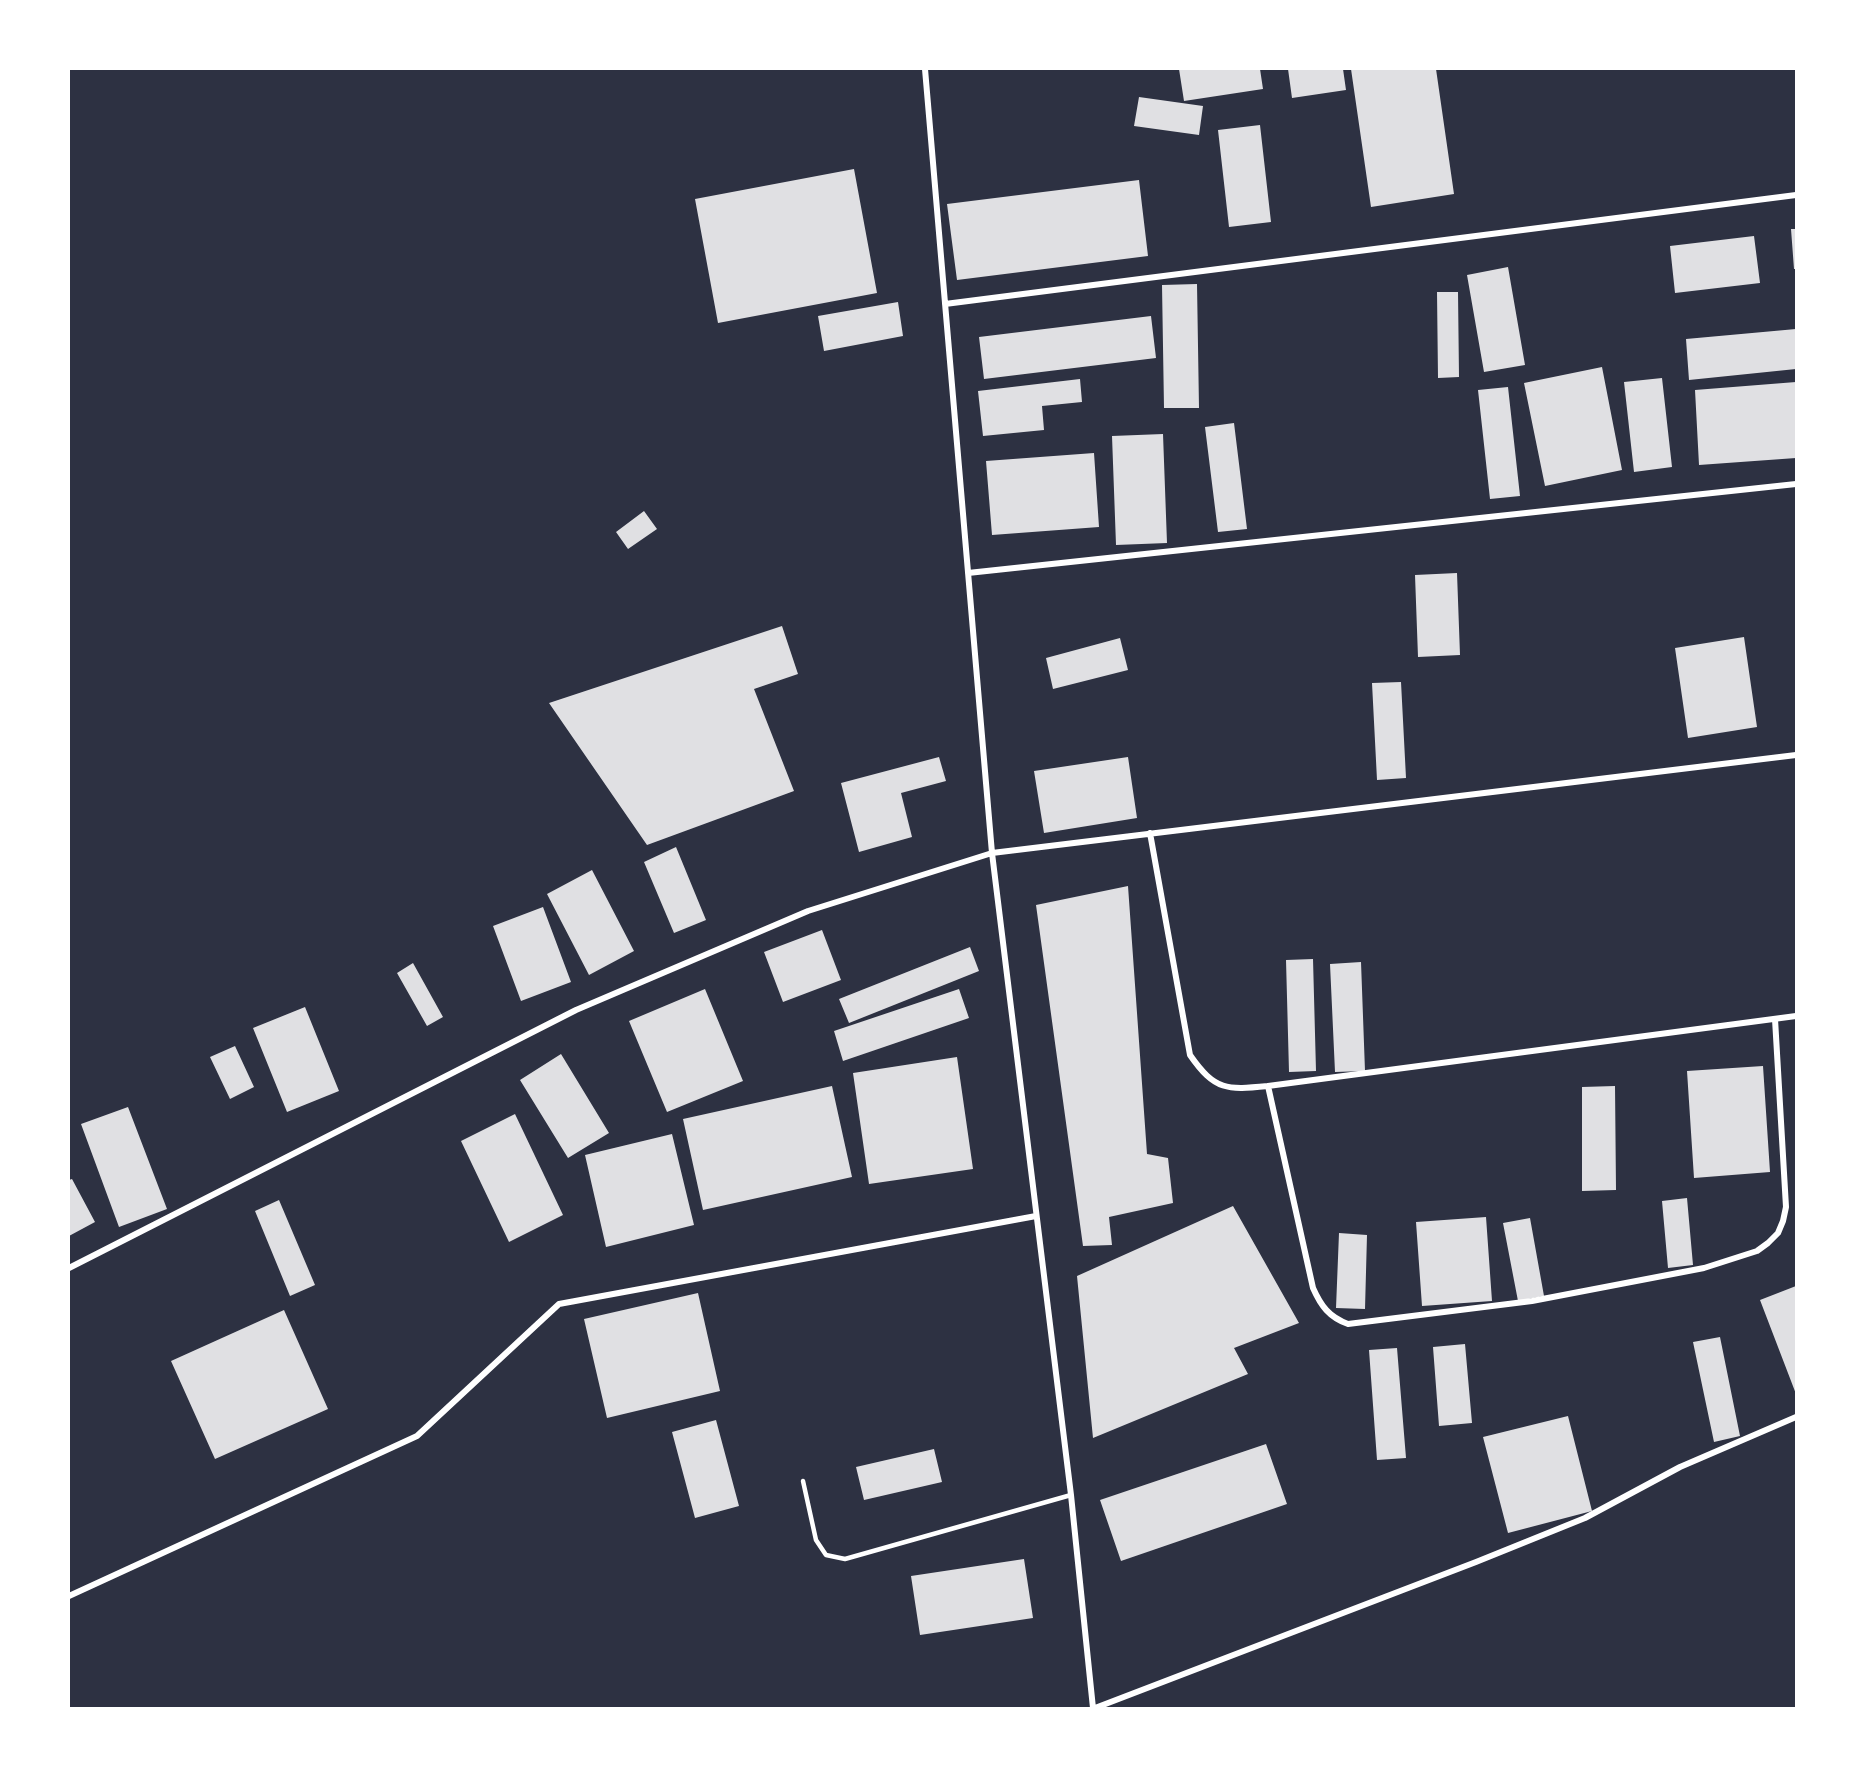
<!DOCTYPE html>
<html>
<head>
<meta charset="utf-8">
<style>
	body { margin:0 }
	#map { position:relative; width:1865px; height:1777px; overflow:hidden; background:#2d3142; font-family:"IBM Plex Sans",sans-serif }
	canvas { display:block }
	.frame { position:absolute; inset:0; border:70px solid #fff; pointer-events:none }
</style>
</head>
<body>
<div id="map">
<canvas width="1865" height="1777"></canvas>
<div class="frame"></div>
</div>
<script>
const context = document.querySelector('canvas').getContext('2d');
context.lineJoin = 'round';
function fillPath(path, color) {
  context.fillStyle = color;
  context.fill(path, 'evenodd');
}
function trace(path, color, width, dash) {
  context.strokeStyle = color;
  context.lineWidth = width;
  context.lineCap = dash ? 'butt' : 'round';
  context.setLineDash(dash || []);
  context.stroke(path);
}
fillPath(new Path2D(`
	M1179,69H1260L1263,89L1184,101Z
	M1288,69H1343L1346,90L1292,98Z
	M1351,69H1436L1454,194L1371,207Z
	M1139,97L1203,106L1199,135L1134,126Z
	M1260,125L1271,222L1229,227L1218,130Z
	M854,169L877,293L718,323L695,199Z
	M1139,180L1148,256L957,280L947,204Z
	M1791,229H1796V269H1794Z
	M1754,236L1760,283L1675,293L1670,246Z
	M1508,267L1525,365L1484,372L1467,275Z
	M1197,284L1199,408H1164L1162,285Z
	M1437,292H1458L1459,377L1438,378Z
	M898,302L903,336L824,351L818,316Z
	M1151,316L1156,358L984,379L979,337Z
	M1796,329V369L1689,380L1686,339Z
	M1602,367L1622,470L1545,486L1524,383Z
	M1662,378L1672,467L1634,472L1624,382Z
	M1080,379L1082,402L1042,406L1044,430L983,436L978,391Z
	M1796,382V458L1699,465L1695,390Z
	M1508,387L1520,496L1490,499L1478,390Z
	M1234,423L1247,529L1218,532L1205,427Z
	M1163,434L1167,543L1116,545L1112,436Z
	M1094,453L1099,527L992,535L986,461Z
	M644,511L657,529L628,549L616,532Z
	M1457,573L1460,655L1418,657L1415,575Z
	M782,626L798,674L754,689L794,791L647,845L549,703Z
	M1744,637L1757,727L1688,738L1675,648Z
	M1120,638L1128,670L1053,689L1046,658Z
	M1401,682L1406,778L1377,780L1372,683Z
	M939,757L946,781L901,793L912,837L859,852L841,783Z
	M1128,757L1137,818L1044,833L1034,771Z
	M676,847L706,920L674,933L644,862Z
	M592,870L634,951L589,975L547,894Z
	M1128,886L1147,1154L1168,1158L1173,1203L1109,1217L1112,1245L1083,1246L1036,905Z
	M543,907L571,982L521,1001L493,926Z
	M822,930L841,980L783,1002L764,952Z
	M970,947L979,971L849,1023L839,999Z
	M1313,959L1316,1071L1289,1072L1286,960Z
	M1361,962L1365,1071L1335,1072L1330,964Z
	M413,963L443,1017L427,1026L397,973Z
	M705,989L743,1081L667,1112L629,1021Z
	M959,989L969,1018L843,1061L834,1031Z
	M305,1007L339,1091L287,1112L253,1028Z
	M235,1046L254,1087L230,1099L210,1057Z
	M561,1054L609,1133L568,1158L520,1080Z
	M957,1057L973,1169L869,1184L853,1073Z
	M1763,1066L1770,1172L1694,1178L1687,1071Z
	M832,1086L852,1177L703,1210L683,1119Z
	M1615,1086L1616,1190L1582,1191V1087Z
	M128,1107L167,1209L119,1227L81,1124Z
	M515,1114L563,1215L509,1242L461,1141Z
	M672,1134L694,1225L606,1247L585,1155Z
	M72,1179L95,1222L69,1236V1180Z
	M1687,1198L1693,1265L1668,1268L1662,1201Z
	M279,1200L315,1285L290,1296L255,1211Z
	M1233,1206L1299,1323L1234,1348L1248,1374L1093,1438L1077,1276Z
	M1486,1217L1492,1301L1422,1306L1416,1222Z
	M1530,1218L1544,1296L1518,1301L1503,1223Z
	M1339,1233L1367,1235L1365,1309L1336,1308Z
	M1796,1286V1394L1760,1300Z
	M698,1293L720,1391L607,1418L584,1319Z
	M284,1310L328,1409L215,1459L171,1361Z
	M1720,1337L1740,1436L1714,1442L1693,1342Z
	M1465,1344L1472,1423L1439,1426L1433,1347Z
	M1397,1348L1406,1458L1377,1460L1369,1350Z
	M1568,1416L1592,1511L1508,1533L1483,1437Z
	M716,1420L739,1506L695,1518L672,1432Z
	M1266,1444L1287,1504L1121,1561L1100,1500Z
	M934,1449L942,1482L864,1500L856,1467Z
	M1024,1559L1033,1618L920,1635L911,1576Z`), '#e0e0e3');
trace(new Path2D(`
	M803,1481L816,1540L826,1555L845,1559L1071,1495`), '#fff', 4.5);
trace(new Path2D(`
	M925,69L992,853L1071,1495L1093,1708
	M945,304L1796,195
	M968,573L1796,484
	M1150,833L1190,1055C1215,1091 1227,1090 1268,1086L1796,1016
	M1268,1086L1313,1288C1321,1306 1329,1317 1348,1324L1532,1301L1704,1268L1757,1251L1768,1243L1778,1233L1783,1221L1786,1207L1775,1019
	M69,1268L576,1010L808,911L992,853L1796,755
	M69,1596L417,1436L559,1304L1036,1216
	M1095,1708L1476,1562L1585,1518L1680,1467L1796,1417`), '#fff', 6);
</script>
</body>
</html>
